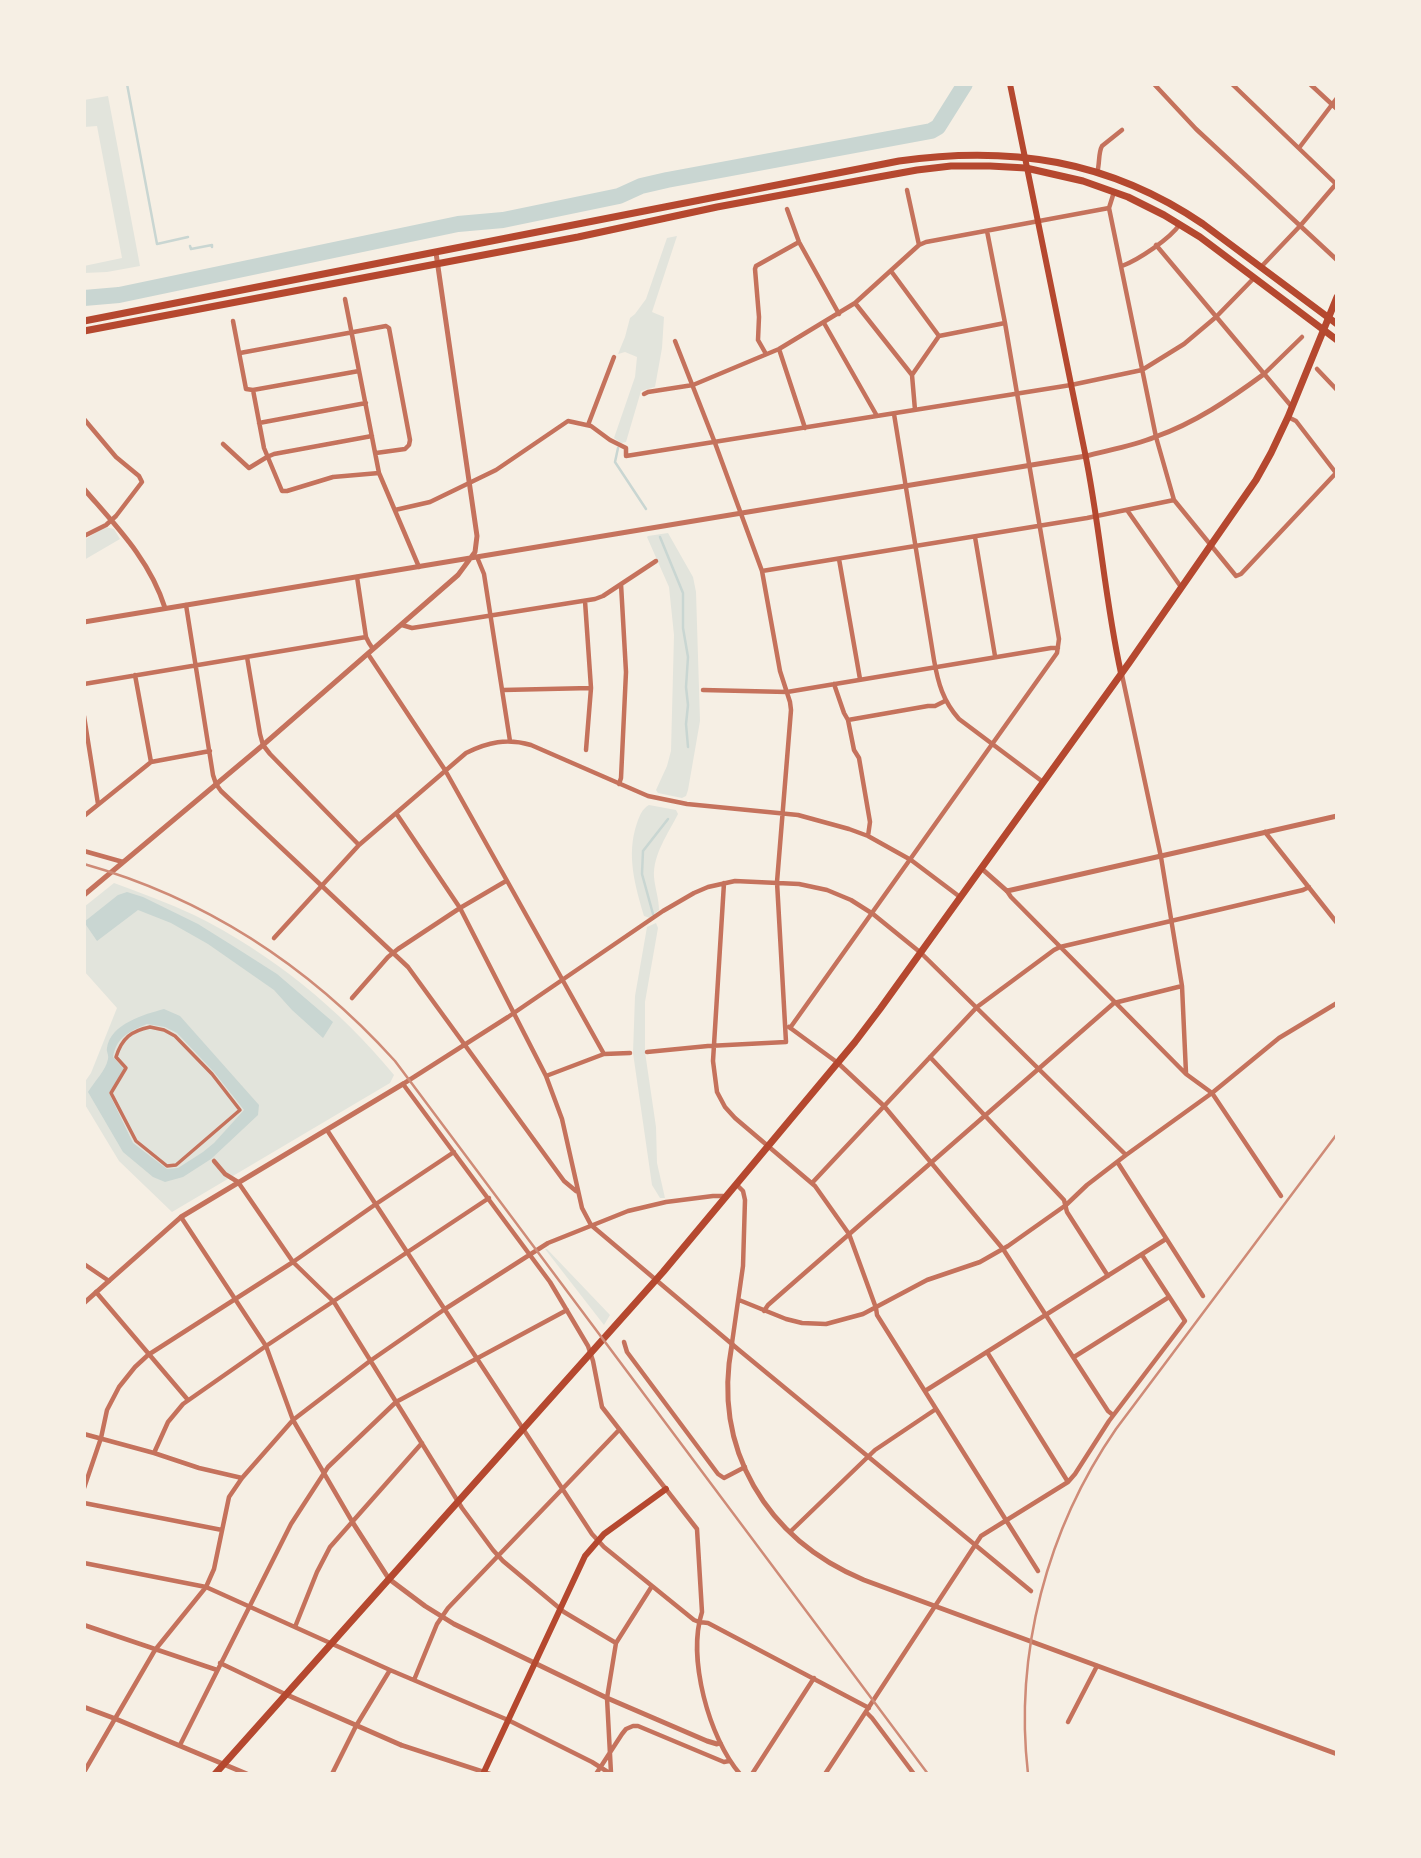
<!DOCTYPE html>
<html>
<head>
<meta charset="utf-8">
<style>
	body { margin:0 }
	#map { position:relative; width:1421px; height:1858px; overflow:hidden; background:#f6efe4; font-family:"Exo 2",sans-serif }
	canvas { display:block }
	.frame { position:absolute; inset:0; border:86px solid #f6efe4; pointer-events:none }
</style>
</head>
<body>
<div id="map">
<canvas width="1421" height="1858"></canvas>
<div class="frame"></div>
</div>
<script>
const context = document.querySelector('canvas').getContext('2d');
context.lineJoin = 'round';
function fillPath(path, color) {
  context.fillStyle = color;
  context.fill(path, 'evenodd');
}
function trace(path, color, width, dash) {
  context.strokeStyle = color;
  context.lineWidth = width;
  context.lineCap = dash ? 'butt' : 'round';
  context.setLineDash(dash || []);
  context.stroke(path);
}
fillPath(new Path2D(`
	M108,96L140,266L107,272L84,273V266L122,258L97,126L84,127V100Z
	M677,236L652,312L664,317L662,348L655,387L641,391L626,442L621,443L614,438L635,377L637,357L625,352L618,354L625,337L630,318L635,314L646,299L667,238Z
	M105,527L114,529L120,539L84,560V540Z
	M668,533L693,577L696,592L700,721L688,790L686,796L682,798L658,793L656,790L667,766L671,751L674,635L669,587L647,537L648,536Z
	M649,805L676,810L678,814C668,834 653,854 654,877C655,888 659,899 659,910L650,918L644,916C635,885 626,855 637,823C640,815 642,809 649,805Z
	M114,883C141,893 168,903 194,915C271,953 340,1009 394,1075L390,1083L172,1212L119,1161L84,1103V1083L91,1073L117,1008L84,971V907Z
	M656,923L658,928L645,1002V1052L656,1127L657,1163L665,1198H660L652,1185L633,1053L635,996L647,927Z
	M545,1249H547L610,1315L604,1325Z`), '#e2e4dc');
fillPath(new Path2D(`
	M127,892L143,897L198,924L230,944L277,974L333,1022L323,1038L292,1010L274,990L208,944L171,923L138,910L97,941L84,922L118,895Z
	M164,1009L180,1016L259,1105L258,1115L211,1159L183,1177L165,1182L153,1177L123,1152L88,1092C94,1082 106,1070 108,1059C109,1055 106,1051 107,1048C110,1024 145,1014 164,1009ZM147,1024L165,1027L177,1033L214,1072L244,1110L214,1143L203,1152L178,1168L167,1169L133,1143L109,1093L124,1069L113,1057C117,1036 129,1032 147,1024Z`), '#c9d6d2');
trace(new Path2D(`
	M127,84L157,244L188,237
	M190,246L191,249L212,245V247
	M618,448L615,462L646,509
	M660,537L683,593V628L688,657L686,687L688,705L686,724L688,747
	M653,914L642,874L643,851L668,819`), '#c9d6d2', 2.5);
trace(new Path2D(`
	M84,298L119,295L458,224L503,220L619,196L641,186L667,180L931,131L938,127L965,84`), '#c9d6d2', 16);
trace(new Path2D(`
	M150,1027L164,1030L175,1036L212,1074L240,1110L176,1165L167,1166L136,1141L111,1093L126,1068L116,1057C122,1038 131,1031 150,1027Z`), '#c5725c', 3.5);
trace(new Path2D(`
	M1154,84L1196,129L1337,260
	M1232,84L1337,185
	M1310,84L1337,109
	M1299,148L1337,98
	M1097,173C1100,164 1098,153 1102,146L1122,130
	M907,190L919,245
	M1114,192L1109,208L1156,437L1174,500L1236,576L1241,574L1336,473
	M787,209L799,242L839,314
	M1156,245L1292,407
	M1122,266C1138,260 1170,239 1180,224
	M1261,267L1300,226L1336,184
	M891,271L939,336L1005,323
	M345,299L379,473L419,567
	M855,303L912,375
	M233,321L246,389L253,390L264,448L282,491H287L333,477L379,473
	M824,323L877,416
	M779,349L805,428
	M240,353L386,326L389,328L410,440L409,445L405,449L376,453
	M766,354L758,340L759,317L755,269L756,266L799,242
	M1317,369L1337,390
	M1264,374L1302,337
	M253,390L359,371
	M644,394L648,392L693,385L779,349L855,303L919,245L926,242L1109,208
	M915,410L912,375L939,336
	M894,414L934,660C938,683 943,701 959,719L1043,782
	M1288,417L1296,421L1336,473
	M84,419L116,457L139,476L142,482L116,516L106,525L84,536
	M259,423L366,403
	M588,425L614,357
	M223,444L249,468L267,457L274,454L372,436
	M395,510L430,502L496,470L568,421L591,426L610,440L626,448V456L1071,385L1142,370L1184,344L1216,317L1254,278
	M1127,510L1181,587
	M975,537L995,656
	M477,557L484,574L510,741
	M839,559L860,679
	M762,571L1087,518L1174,500
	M357,577L366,637L369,643L373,649
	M585,601L591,688L586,750
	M186,605L213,775L216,784L221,791L408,967L564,1181L576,1191
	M402,625L412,628L595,599L603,596L656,561
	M368,654L445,770L604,1054
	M247,657L260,734L263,745L270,754L359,845
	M135,675L151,762
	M1122,675L1161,857L1182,986L1186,1073
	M84,684L366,637
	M834,684L844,713L848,720L854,750L859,758L870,822L868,836
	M503,690L591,688
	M703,690L787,692L1051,648H1058
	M84,716L98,804
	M848,720L928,706H935L945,701
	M619,784L621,778L626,672L621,584
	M396,813L460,908L546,1076L562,1119L582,1208L591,1225L739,1350L1031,1591
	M84,816L151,762L210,751
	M1265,832L1337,923
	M84,851L123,862
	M724,883L713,1061L717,1092L725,1107L735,1118L815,1186L849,1234L876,1308L877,1315L1038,1571
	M1007,891L1011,897L1186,1074L1212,1093L1281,1196
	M274,938L359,845L466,753C488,742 507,738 531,745L648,796L687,804L798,815L849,829L868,836L911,860L960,897
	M352,998L388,957L398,949L460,908L506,881
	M789,1027L838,1063L884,1106L1003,1249L1108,1411L1113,1415
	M790,1028L1057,653L1059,639L1005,323L987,231
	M647,1052L708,1046L786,1042L777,882L791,710L790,702L780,671L762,571L715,443L675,341
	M930,1057L1064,1200L1067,1212L1108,1276
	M546,1076L604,1054L630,1053
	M327,1130L592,1534L604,1547L694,1620L699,1622L708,1623L869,1708
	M214,1161L225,1174L238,1182L293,1262L334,1302L462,1508L493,1550L503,1561L564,1612L616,1643
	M1118,1163L1203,1296
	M812,1183L977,1007L1054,950L1060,947L1303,890L1309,887
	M181,1217L266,1346L293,1420L353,1523
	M84,1264L109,1281
	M96,1292L188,1400
	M739,1300L786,1319L802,1323L826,1324L863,1314L927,1280L980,1262L1008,1246L1066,1205L1087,1185L1126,1155L1212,1093L1279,1038L1337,1003
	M764,1311L768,1305L1114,1003L1182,986
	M624,1342L627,1352L718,1474L724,1478L745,1467
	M732,1343L743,1266L745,1200L743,1191L737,1185
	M987,1352L1068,1482
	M1074,1357L1169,1297
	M925,1391L1166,1239
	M84,1434L154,1453L199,1468L242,1478
	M154,1453L168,1422L183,1404L266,1346L489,1198
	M84,1488L101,1438L107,1410L119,1387L135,1367L148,1355L293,1262L376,1204L454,1152
	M84,1503L222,1530
	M790,1532L875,1450L936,1409
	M84,1563L206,1587L390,1670L508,1720L592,1762L611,1774
	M84,1625L217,1670
	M295,1627L317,1572L330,1547L422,1443
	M220,1663L285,1694
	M414,1680L437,1624L448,1608L619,1430
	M866,1712L872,1718L914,1774
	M1068,1722L1097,1666
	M180,1745L291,1524L328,1467L396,1402L567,1310
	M401,1745L490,1774
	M84,1772L155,1650L206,1587L214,1569L229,1497L242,1478L293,1420L370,1361L445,1309L548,1243L628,1211L666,1202L713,1196H723L725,1197
	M611,1773L607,1698L616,1643L652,1586
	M332,1774L356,1726L390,1670
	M596,1774L622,1734L626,1729L633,1726H638L724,1762L729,1761
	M740,1774C709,1738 687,1658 702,1612L697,1529L602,1407L593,1361L588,1346L550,1282L403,1084L508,1017L663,911L694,893L708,887L735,881L799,884L827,890L851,900L873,914L921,953L1126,1155
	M752,1774L814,1678
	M825,1774L981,1536L1068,1482L1075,1474L1109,1421L1185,1321L1142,1255`), '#c5725c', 4.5);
trace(new Path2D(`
	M84,489C116,526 150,560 165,608
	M84,622L1086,456C1109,450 1133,446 1155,437C1195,423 1230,399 1264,374
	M981,868L1007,891L1337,816
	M84,895L263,745L458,575L475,552L477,536L436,253
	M84,1303L181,1217L403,1084
	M732,1344C712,1449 766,1539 864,1580L1337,1754
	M353,1523L389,1579L425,1606L454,1624L607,1698L707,1741L717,1744L720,1743
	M285,1694L401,1745
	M84,1707L116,1719L247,1774`), '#c5725c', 5);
trace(new Path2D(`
	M1010,84C1034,207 1061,330 1085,453C1100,526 1105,601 1121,673
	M483,1774L585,1556L604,1534L666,1489`), '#b5482f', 6);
trace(new Path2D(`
	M215,1774L663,1272L855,1042L880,1009L1129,663L1256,480L1271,453L1288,417L1337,297`), '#b5482f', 7);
trace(new Path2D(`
	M84,321L899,161C1010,145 1109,160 1203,224L1337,324
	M84,331L578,237L717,207L862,180L917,170L951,166H990L1026,168L1083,181L1128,197L1164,215L1200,237L1337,340`), '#b5482f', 7);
trace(new Path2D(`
	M84,864C208,899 309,966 395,1061L928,1774
	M1028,1774C1014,1653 1047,1529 1116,1429L1337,1134`), '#cf8b77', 2.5);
</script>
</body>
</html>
